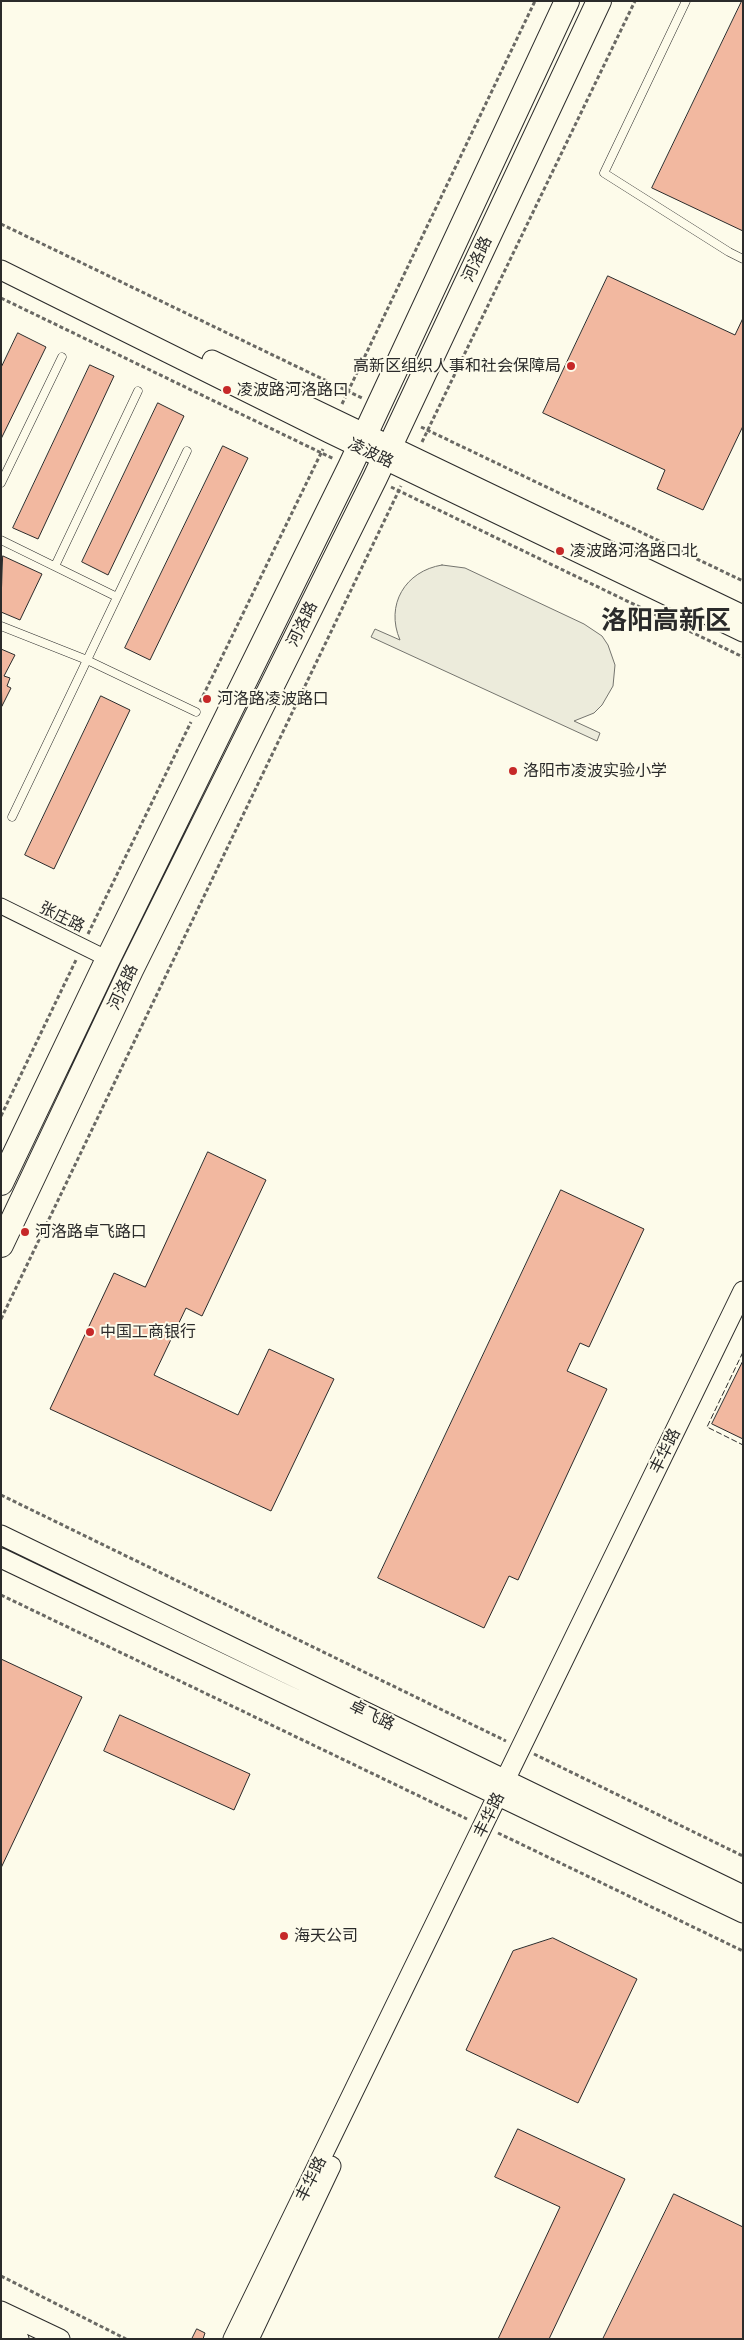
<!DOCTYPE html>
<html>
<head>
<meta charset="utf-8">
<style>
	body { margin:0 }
	#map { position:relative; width:744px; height:2340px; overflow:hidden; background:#fdfbea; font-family:Lato,sans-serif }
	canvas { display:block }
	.frame { position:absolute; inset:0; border:2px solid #2b2b2b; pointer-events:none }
</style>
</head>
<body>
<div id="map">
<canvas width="744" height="2340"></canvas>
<div class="frame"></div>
</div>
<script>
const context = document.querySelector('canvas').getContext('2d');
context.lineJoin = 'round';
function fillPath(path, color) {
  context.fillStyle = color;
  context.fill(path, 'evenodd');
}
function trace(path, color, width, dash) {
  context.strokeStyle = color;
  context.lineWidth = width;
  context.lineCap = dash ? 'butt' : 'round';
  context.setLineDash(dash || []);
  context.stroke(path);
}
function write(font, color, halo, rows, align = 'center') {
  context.font = font + ' Lato,"Noto Sans SC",sans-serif';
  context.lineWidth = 4;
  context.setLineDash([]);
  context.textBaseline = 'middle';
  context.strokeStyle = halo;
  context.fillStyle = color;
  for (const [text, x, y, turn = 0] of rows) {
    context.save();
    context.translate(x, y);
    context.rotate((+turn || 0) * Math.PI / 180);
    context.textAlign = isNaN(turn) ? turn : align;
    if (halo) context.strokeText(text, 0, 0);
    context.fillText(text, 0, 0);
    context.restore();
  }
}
const green = new Path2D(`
	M442,565L465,568L584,624L602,636L608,645L615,665L613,686L602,705L594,713L574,721L600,733L597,741L371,637L375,629L400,640C385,605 405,571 442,565Z`);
fillPath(green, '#ecebdb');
trace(green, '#74746e', 1);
const building = new Path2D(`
	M742,1H743V231L652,188Z
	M608,276L735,335L743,318V426L703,510L657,489L665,470L543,413Z
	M18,333L46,347L1,439V368Z
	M90,365L114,376L38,539L13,528Z
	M158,403L184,416L108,575L82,562Z
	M223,446L248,458L150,660L125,648Z
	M3,556L42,574L20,620L1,612Z
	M1,649L15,655L4,676L10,678L7,686L11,688L2,706Z
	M101,696L130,710L54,869L25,855Z
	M208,1152L266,1180L202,1316L186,1308L154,1375L238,1415L269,1349L334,1379L271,1511L50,1409L114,1273L145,1287Z
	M561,1190L644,1229L589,1347L580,1343L567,1371L607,1389L518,1580L509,1576L484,1628L378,1578Z
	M743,1361V1439L712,1424Z
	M1,1659L82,1697L1,1868Z
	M120,1715L250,1774L234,1810L104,1751Z
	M553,1938L637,1979L578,2103L466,2050L513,1951Z
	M518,2129L625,2179L549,2339H498L560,2207L495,2177Z
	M674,2194L743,2227V2339H603Z
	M197,2329L205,2333L203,2339H192Z`);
fillPath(building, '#f2b8a0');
trace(building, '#2b2b2b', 1);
const service = new Path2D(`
	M686,1L604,173L729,252L743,259
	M187,451L87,660L196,712
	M1,483L62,357
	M1,540L117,597
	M55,566L138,391
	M1,626L87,660L12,817`);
const minor = new Path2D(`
	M1,906L108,959`);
const tertiary = new Path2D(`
	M1,270L329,433L743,632
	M212,360L743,615
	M1,1535L743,1895
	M1,1558L743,1913
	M1,2311L60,2339
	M1,2330L19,2339
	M233,2339L743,1291
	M249,2339L331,2166`);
const primary = new Path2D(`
	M1,1183L108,959L350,467L567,1
	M1,1245L131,970L375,478L599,1`);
trace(service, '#2b2b2b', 9);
trace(minor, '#2b2b2b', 17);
trace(tertiary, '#2b2b2b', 21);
trace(primary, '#2b2b2b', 26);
trace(new Path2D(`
	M1,224L362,398
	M1,298L334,459
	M342,404L535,1
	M421,427L743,581
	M422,442L635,1
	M391,487L743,657
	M200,702L323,449
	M88,934L191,722
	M1,1116L76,960
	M1,1319L401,486
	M1,1495L506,1741
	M1,1595L467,1819
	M534,1754L743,1856
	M498,1833L743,1951
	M1,2276L126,2339`), '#6a6964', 3, [4, 2.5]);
trace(service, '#fdfbea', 8);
trace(minor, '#fdfbea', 15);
trace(tertiary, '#fdfbea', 19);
trace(primary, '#fdfbea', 24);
trace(new Path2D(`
	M743,1352L707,1427L743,1445`), '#2b2b2b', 1, [6, 2.5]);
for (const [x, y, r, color] of [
	[571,366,5,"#c62828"],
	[227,390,5,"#c62828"],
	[560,551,5,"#c62828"],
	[207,699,5,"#c62828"],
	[513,771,5,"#c62828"],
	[25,1232,5,"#c62828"],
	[90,1332,5,"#c62828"],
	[284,1936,5,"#c62828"]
]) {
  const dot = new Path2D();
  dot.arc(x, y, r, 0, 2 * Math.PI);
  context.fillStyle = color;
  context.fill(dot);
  trace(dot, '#fdfbea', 2);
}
write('16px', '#2b2b2b', '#fdfbea', [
	["河洛路",477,259,-65],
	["凌波路",371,453,25],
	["河洛路",302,624,-64],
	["张庄路",62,917,26],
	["河洛路",123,987,-65],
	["丰华路",665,1451,-64],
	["卓飞路",372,1715,26],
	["丰华路",489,1815,-64],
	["丰华路",311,2179,-64]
]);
write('16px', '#2b2b2b', '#fdfbea', [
	["高新区组织人事和社会保障局",561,366,"right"],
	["凌波路河洛路口",237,390],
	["凌波路河洛路口北",570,551],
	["河洛路凌波路口",217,699],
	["洛阳市凌波实验小学",523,771],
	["河洛路卓飞路口",35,1232],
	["中国工商银行",100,1332],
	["海天公司",294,1936]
], 'left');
write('bold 26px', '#2b2b2b', '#fdfbea', [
	["洛阳高新区",666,621]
]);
</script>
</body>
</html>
